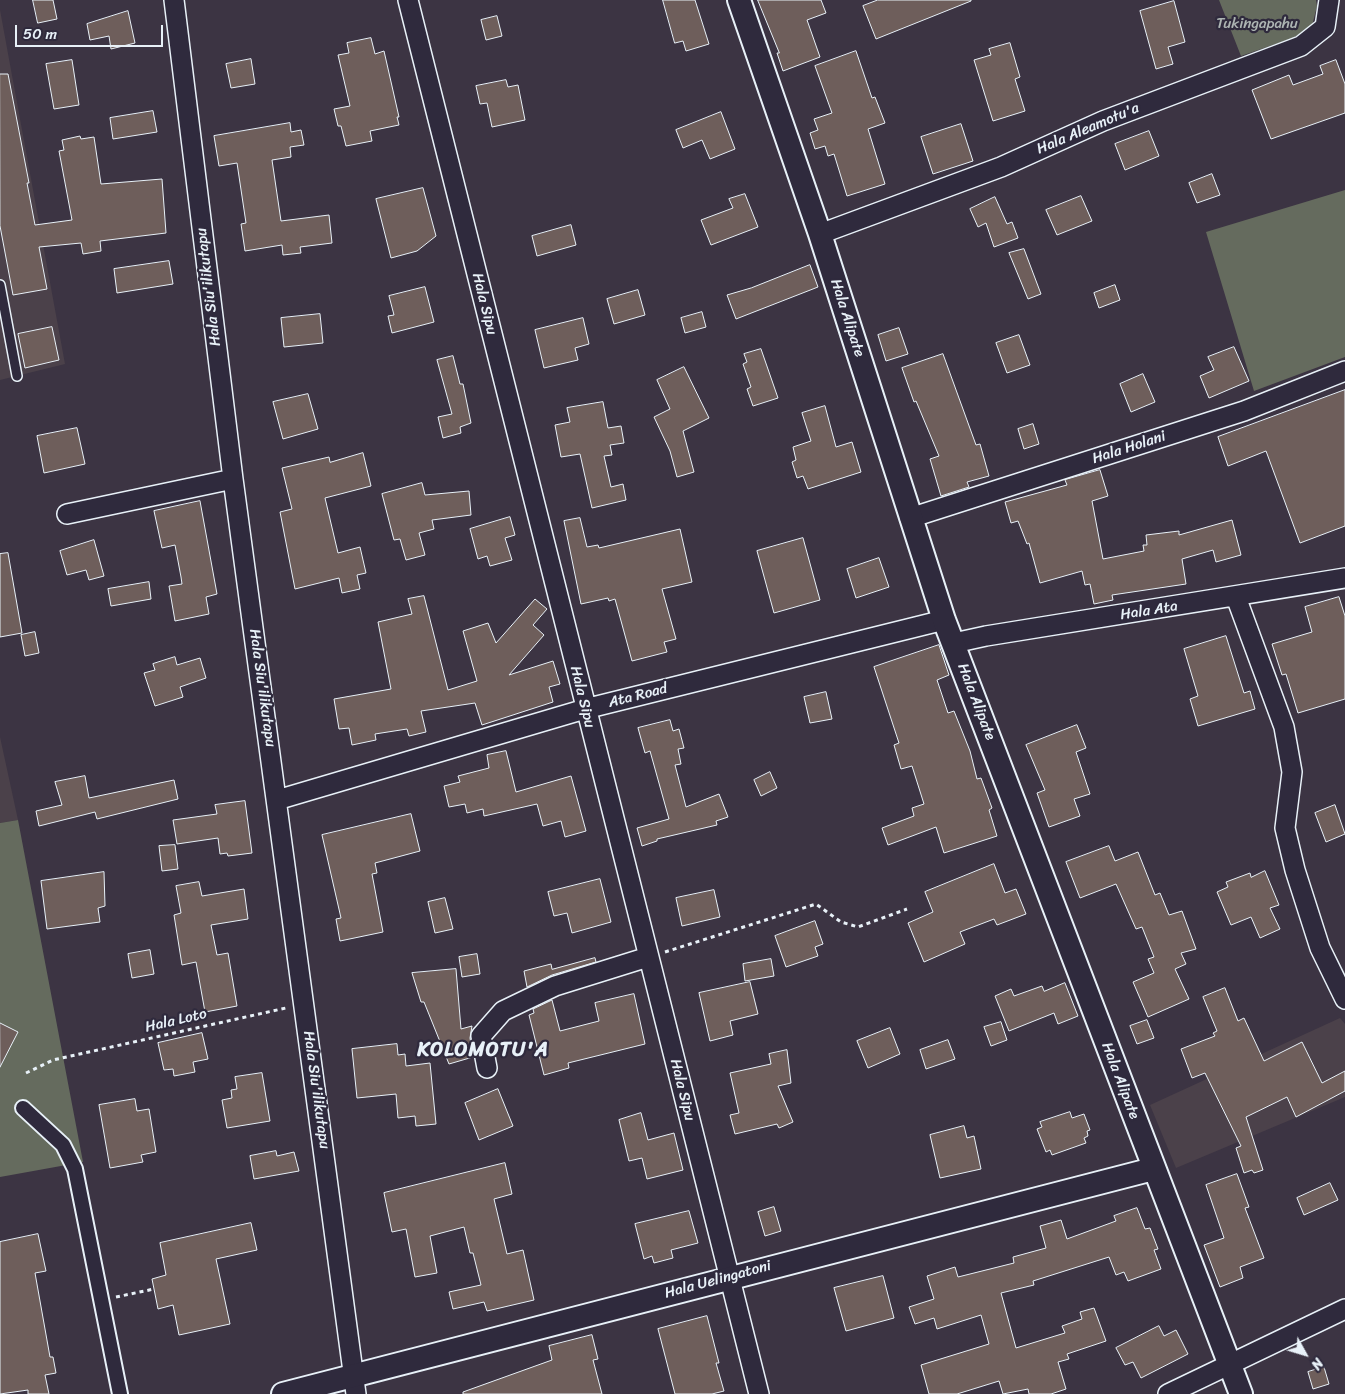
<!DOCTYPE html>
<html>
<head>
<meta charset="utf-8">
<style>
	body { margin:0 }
	#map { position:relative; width:1345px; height:1394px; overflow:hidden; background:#3c3443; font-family:Sriracha,sans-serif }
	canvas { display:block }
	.north { position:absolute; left:1280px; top:1329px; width:50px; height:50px; -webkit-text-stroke:4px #2f2a3d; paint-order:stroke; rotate:129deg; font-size:14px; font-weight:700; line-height:20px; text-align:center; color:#e8f1f8 }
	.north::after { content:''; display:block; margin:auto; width:18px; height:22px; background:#e8f1f8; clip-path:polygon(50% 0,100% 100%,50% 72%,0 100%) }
	.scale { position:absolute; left:15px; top:25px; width:148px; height:22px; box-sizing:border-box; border:2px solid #e8f1f8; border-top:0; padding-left:6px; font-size:15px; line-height:18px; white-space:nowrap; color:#e8f1f8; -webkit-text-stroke:4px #2f2a3d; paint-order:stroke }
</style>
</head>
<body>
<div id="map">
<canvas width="1345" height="1394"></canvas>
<div class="north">N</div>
<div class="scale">50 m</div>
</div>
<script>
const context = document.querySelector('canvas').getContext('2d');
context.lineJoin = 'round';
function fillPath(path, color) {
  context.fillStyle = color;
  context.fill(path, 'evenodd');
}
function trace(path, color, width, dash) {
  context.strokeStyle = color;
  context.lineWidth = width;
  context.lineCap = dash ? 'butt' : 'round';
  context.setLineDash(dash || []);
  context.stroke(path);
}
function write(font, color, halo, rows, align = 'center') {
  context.font = font + ' Sriracha,sans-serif';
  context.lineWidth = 4.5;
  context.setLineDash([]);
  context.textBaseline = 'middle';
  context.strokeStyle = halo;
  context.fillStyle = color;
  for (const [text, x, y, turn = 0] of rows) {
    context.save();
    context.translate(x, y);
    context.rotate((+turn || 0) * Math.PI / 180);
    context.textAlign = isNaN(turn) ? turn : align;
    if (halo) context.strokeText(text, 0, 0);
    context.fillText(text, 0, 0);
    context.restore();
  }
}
fillPath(new Path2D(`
	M0,10L65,364L0,380Z
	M0,737L18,820L0,823Z
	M1340,1018L1345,1024V1097L1176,1168L1150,1105Z`), '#4b414a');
fillPath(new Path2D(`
	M1219,0H1316L1317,6L1312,26L1293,38L1241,56Z
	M1345,190V357L1254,391L1206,232Z
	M18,820L83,1162L0,1177V823Z`), '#656b5e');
const building = new Path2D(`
	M33,0H53L57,19L38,23Z
	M663,0H695L709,44L686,51L683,41L675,43Z
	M758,0H821L826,13L807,20L820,57L783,71L777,53H779Z
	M878,0H971V1L876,39L863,6Z
	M1174,1L1185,42L1168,47L1173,64L1156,69L1140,11Z
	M128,11L135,43L111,49L109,36L90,40L87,24Z
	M497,16L502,36L486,40L481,20Z
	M371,38L375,54L384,51L399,117H397L399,125L370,131L372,141L346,146L341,126H338L334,109L350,106L338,55L349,53L347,43Z
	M1010,43L1020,77L1015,79L1025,111L993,121L974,60L991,55L989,49Z
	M856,51L872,98L875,97L885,123L868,129L885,184L847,196L834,154L828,156L825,146L815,149L810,133L818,130L814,119L832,113L815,66Z
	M251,59L255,84L231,88L226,64Z
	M72,60L79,105L54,109L46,64Z
	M1336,60L1345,84V113L1271,139L1252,90L1289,75L1293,85L1323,74L1320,66Z
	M0,74H8L29,183H27L35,225L72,220L59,151L64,150L62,140L80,136L81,139L94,137L101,184L162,179L166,233L100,241L101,251L83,254L81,243L39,247L47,289L13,295L0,226Z
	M506,80L508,87L518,85L525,120L492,127L487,103L480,104L476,86Z
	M153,111L157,132L113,139L110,118Z
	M721,112L735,149L710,159L702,140L683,148L676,130Z
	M290,123L291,132L301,130L304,145L290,147L291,157L272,160L281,221L329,215L332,243L300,247L301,253L283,255L282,245L245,251L241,224L246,223L237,163L219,166L214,136Z
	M961,124L973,161L933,174L921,137Z
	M1149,131L1159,156L1125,170L1115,144Z
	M1212,174L1220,195L1197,203L1189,183Z
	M423,188L436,236L417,251L391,258L376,199Z
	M745,194L758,227L711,245L701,220L733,208L729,199Z
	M1081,196L1092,221L1057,235L1046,210Z
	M995,197L1007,224L1012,222L1018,238L994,247L986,223L978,227L970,209Z
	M571,225L576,245L537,256L532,236Z
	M1024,249L1041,294L1028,299L1009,253Z
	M169,261L173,284L117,293L114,269Z
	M810,265L818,287L736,319L727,295L751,288Z
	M1115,285L1120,300L1099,308L1094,293Z
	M425,287L434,322L392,333L388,316L394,315L389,296Z
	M638,290L645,315L614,324L607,299Z
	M702,312L706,327L685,333L681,318Z
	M320,314L323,343L284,347L281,318Z
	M583,318L589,344L575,348L578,360L544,368L535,330Z
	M52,327L59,360L25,368L18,334Z
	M899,328L908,354L886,361L878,335Z
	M1019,335L1030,365L1007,373L996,343Z
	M1234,347L1249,381L1209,398L1200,376L1214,370L1208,357Z
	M761,349L778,398L753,406L747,389L751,387L743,364L747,362L744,354Z
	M943,354L976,445L980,444L989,476L967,482L969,487L941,496L930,459L939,456L916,401L914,402L902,368Z
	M453,356L460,384H463L471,423L460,427L461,433L443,438L438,417L452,414L437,360Z
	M684,367L709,418L683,431L694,472L677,477L670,451L654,417L670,409L657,380Z
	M1143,374L1155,402L1131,412L1120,384Z
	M1345,390V526L1300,543L1266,451L1228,466L1218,437Z
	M308,394L318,429L283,439L273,402Z
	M603,402L608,428L621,426L624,443L610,445L612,455L604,456L611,487L623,484L626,500L592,508L580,454L561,457L555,425L570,422L567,408Z
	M825,406L836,447L852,442L861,472L808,489L803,476L797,478L792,462L796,460L793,447L811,441L802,413Z
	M1033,424L1039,444L1024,449L1018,429Z
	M77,428L85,464L44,473L37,436Z
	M363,453L371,486L325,498L338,553L360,547L366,573L357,575L360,589L342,593L339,578L295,589L280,512L292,509L282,468L329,457L330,462Z
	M1100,470L1108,496L1092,501L1103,559L1144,551L1143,545H1147L1146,535L1179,531V535L1232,520L1241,555L1216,562L1213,550L1182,559L1186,584L1112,595L1113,600L1094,604L1090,584L1085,585L1082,571L1040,583L1029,543L1027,544L1018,521L1011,523L1005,502L1067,485L1065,480Z
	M422,483L425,495L469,491L471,515L432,520L434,529L419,533L425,555L406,560L400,539L394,540L382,494Z
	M200,501L217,594L206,597L209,614L175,621L169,586L182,584L181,577L175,545L162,548L154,511Z
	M510,517L515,535L505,538L512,560L490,566L487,556L478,559L470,529Z
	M580,518L587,547L598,545L599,548L680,529L692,582L662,589L676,639L664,642L667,652L632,661L615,599L609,601L608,598L581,604L564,521Z
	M803,538L820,600L774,613L757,551Z
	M94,540L104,576L89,580L86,570L67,575L60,551Z
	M8,553L22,633L0,637V554Z
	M879,558L889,587L856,598L847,569Z
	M149,582L151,599L111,606L108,589Z
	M424,596L448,690L477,681L463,631L488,623L496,643L535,599L547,609L533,625L544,635L509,675L553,661L560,684L549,687L553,702L482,725L475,703L421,711L426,732L409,736L407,729L375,734L376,740L352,745L349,728L339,729L334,699L391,689L378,622L412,614L408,599Z
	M1339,597L1345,616V699L1298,713L1286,674L1282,675L1272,644L1312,632L1305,607Z
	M35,632L39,653L25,656L21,635Z
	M1226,636L1244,693L1250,691L1255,709L1198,726L1190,699L1198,696L1184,649Z
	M939,645L949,675L937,680L948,713L954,711L970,751L977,779L981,778L992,808L989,810L997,836L944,853L936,827L888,845L882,828L914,816L912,808L924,804L912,766L901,769L894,745L899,743L874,667Z
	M175,657L177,665L200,658L206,678L180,687L183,697L155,706L144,673L155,670L153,664Z
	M826,692L832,719L810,723L804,697Z
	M670,720L673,731L679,729L684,748L678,749L681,764L675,765L686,807L719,794L728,817L716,821L717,825L657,839V841L642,846L637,828L669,819L650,751L645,753L638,728Z
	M1077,725L1086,748L1076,752L1090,794L1074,799L1080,816L1049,827L1037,793L1045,790L1026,745Z
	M506,751L516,792L571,776L586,831L565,837L561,821L543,826L537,804L484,816L483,809L467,813L465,804L449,807L444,786L460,782L458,776L489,768L487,755Z
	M770,772L777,788L761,796L754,780Z
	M85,776L89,798L174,780L178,799L97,819L95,812L39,826L36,811L62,805L55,782Z
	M245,801L252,853L228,856L227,853L220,854L218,838L177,844L173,820L217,814L215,805Z
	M1335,805L1345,834L1326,842L1315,813Z
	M411,814L420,851L375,863L377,873L372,874L383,932L340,941L336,919L341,918L322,835Z
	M175,845L178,869L162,871L159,846Z
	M1109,846L1115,861L1138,852L1155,895L1160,893L1169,915L1182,911L1196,949L1181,953L1186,964L1175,969L1189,999L1148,1017L1133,982L1154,973L1148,959L1154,957L1142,927L1136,929L1116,884L1080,898L1066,862Z
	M994,864L1005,893L1016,889L1026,914L997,925L994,919L960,932L965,944L924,962L908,923L933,912L925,892Z
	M1265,871L1279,905L1270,908L1280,929L1260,938L1251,917L1231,925L1217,892L1228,887L1226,882L1250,873L1251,877Z
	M104,872L105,906L98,908L100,922L47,929L41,881Z
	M600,879L611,922L572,933L567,913L554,916L548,892Z
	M199,882L202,896L244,889L248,919L211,925L217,955L228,953L237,1006L205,1012L196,962L182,965L174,915L181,913L176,886Z
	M714,890L720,917L682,926L676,898Z
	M445,898L453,929L435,933L428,902Z
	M815,921L823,944L815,947L818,956L786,967L775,936Z
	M150,950L154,974L132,978L128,954Z
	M477,954L480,974L462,977L459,957Z
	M595,958L596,962L552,975L527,987L524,971L551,964L552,969Z
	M771,959L774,976L745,981L743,964Z
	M456,969L461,1029L472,1026L470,1038L473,1057L449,1064L424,1002H421L412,973Z
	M750,982L758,1014L730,1021L733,1035L710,1041L699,993Z
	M1065,983L1078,1016L1058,1024L1054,1013L1009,1031L995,996L1011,989L1014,996L1042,986L1044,991Z
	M1225,988L1238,1021L1244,1018L1264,1061L1302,1042L1322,1083L1345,1071V1091L1296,1117L1287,1097L1246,1117L1263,1170L1254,1173L1252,1170L1244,1173L1236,1148L1241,1146L1205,1073L1192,1078L1181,1049L1215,1036L1213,1033L1217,1031L1203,997Z
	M634,994L645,1044L568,1063L569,1068L544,1075L529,1015L534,1013L533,1009L552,1000L560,1031L599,1021L595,1003Z
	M1147,1020L1154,1038L1137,1044L1130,1026Z
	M1001,1022L1007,1040L991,1046L984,1027Z
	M0,1023L18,1032L0,1067Z
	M890,1028L900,1054L868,1068L857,1041Z
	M202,1033L208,1059L193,1062L195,1072L174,1076L173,1069L164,1070L158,1043Z
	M948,1040L955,1059L926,1069L920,1050Z
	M397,1044L398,1055L405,1054L406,1066L430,1063L436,1124L416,1126L415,1116L398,1118L396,1094L357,1098L352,1049Z
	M787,1050L791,1083L778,1086L793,1122L779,1128L777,1124L735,1134L730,1115L739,1113L730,1073L771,1064L769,1054Z
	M262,1073L270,1121L227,1128L222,1100L232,1098L231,1090L237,1089L235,1077Z
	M498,1089L513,1126L479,1140L465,1103Z
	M135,1099L137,1111L149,1109L156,1152L141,1155L143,1162L110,1168L99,1105Z
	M1070,1112L1072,1118L1084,1114L1090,1130L1087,1131L1088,1136L1084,1138L1086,1143L1052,1155L1050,1150L1046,1152L1037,1129L1042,1127L1040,1122Z
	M641,1113L648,1140L674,1133L683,1170L647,1179L642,1158L629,1161L619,1120Z
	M964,1126L967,1138L974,1136L981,1169L940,1178L930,1135Z
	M276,1151L277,1156L294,1152L299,1171L254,1179L250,1156Z
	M505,1163L512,1194L494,1199L507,1254L523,1250L534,1300L487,1311L484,1302L453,1309L449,1292L481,1285L473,1253H470L464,1227L430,1236L437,1273L415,1277L406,1229L392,1232L384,1193Z
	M1237,1174L1249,1207L1245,1208L1264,1258L1240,1267L1243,1278L1220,1287L1204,1245L1224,1238L1206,1185Z
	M1330,1183L1338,1200L1304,1215L1297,1198Z
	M774,1207L781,1231L765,1236L758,1212Z
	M1137,1208L1145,1229L1150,1228L1158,1249L1154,1250L1161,1269L1128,1281L1124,1272L1116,1275L1109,1257L1033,1281L1034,1285L1001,1293L1016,1348L1065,1333L1062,1326L1082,1319L1080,1312L1094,1308L1106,1341L1067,1354L1069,1359L1058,1362L1066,1389L1051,1394H1029L1028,1389L1003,1394L999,1381L957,1394H929L921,1365L989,1344L981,1315L937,1329L934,1318L915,1324L909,1307L934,1299L927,1276L955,1267L958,1277L1014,1263L1013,1257L1046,1248L1040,1226L1061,1220L1067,1239L1116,1221L1114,1216Z
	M689,1211L698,1243L671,1250L673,1258L654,1263L652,1256L644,1259L635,1224Z
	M251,1223L257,1250L216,1259L230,1324L179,1335L173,1305L158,1309L152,1279L166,1275L160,1243Z
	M38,1234L46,1271L35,1273L50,1357H53L56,1373L45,1375L49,1394H28V1390L0,1394V1242Z
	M883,1276L894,1318L846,1331L834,1288Z
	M707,1316L719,1363H716L724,1391L712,1394H675L658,1329Z
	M1159,1326L1164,1336L1176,1330L1188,1354L1141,1378L1133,1362L1125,1365L1116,1348Z
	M592,1335L598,1359L593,1360L602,1394H463V1392L552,1360L549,1346Z
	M1324,1367L1329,1384L1313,1389L1308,1372Z`);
fillPath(building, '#6e5e5b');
trace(building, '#e8f1f8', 1);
const service = new Path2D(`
	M0,285L17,376`);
const pedestrian = new Path2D(`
	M23,1108L63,1145L75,1169L120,1394`);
const minor = new Path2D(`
	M174,0L233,479L356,1394
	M408,0L759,1394
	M820,234L1001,167L1103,121L1301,46L1325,27L1329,0
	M67,514L233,479
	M910,518L1244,411L1345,371
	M1236,597L1284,727L1292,772L1285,828L1295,870L1320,948L1345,999
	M954,643L986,636L1345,578
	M277,800L585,709L944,620
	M487,1068L481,1036L503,1011L555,986L648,957
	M1168,1394L1345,1309`);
const tertiary = new Path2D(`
	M739,0L820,234L944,620L1241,1394
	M283,1394L1153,1169`);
trace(service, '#e8f1f8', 12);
trace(pedestrian, '#e8f1f8', 18);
trace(minor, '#e8f1f8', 22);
trace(tertiary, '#e8f1f8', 26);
trace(new Path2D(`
	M665,952L816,904L841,922L858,927L907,909
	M26,1073L53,1060L286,1008
	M116,1297L154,1289`), '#e8f1f8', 3, [4, 4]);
trace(service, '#2f2a3d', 9);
trace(pedestrian, '#2f2a3d', 14);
trace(minor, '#2f2a3d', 19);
trace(tertiary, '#2f2a3d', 22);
write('15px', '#adb5b3', '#2f2a3d', [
	["Tukingapahu",1257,24]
]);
write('15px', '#e8f1f8', '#2f2a3d', [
	["Hala Aleamotu'a",1088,129,-23],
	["Hala Siu'ilikutapu",209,287,-97],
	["Hala Sipu",484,304,76],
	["Hala Alipate",847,318,72],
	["Hala Holani",1129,448,-18],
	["Hala Ata",1149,611,-9],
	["Hala Siu'ilikutapu",262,688,82],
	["Ata Road",638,696,-14],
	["Hala Sipu",582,697,76],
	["Hala Alipate",976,702,69],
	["Hala Loto",176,1021,-13],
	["Hala Alipate",1120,1081,69],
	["Hala Siu'ilikutapu",316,1090,82],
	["Hala Sipu",682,1090,76],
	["Hala Uelingatoni",718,1280,-15]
]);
context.letterSpacing = '1px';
write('bold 20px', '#e8f1f8', '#2f2a3d', [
	["KOLOMOTU'A",483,1051]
]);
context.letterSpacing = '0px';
</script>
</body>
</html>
